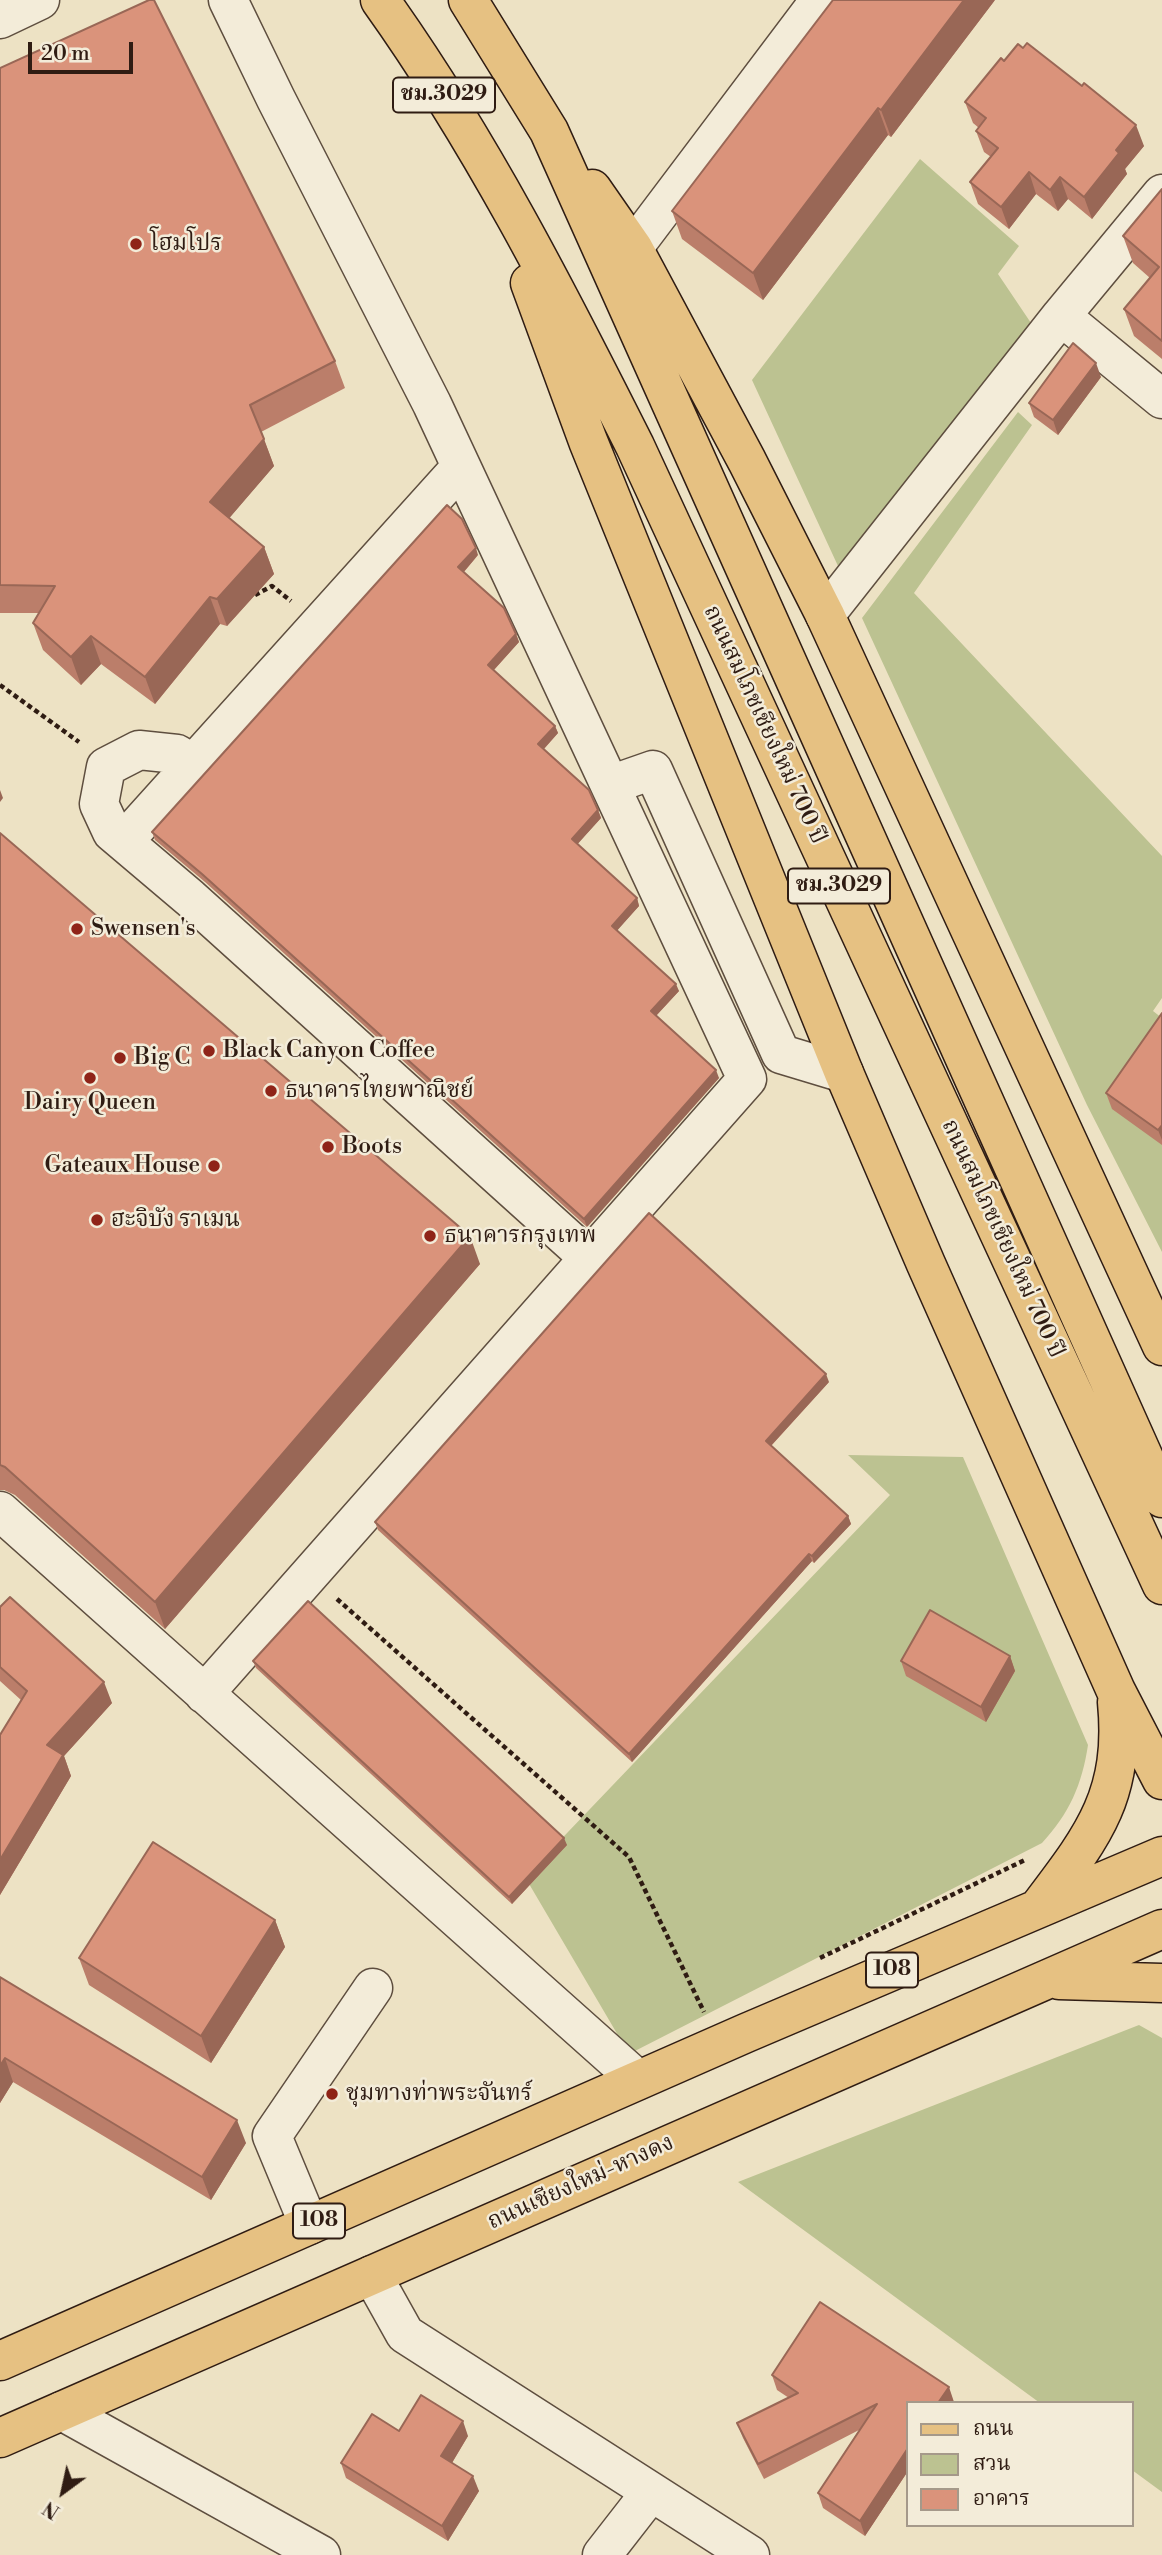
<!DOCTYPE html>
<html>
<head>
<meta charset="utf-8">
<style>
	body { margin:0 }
	#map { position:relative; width:1162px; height:2555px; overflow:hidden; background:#ede2c4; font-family:"Libre Bodoni","Noto Serif Thai",serif }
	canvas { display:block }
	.legend { position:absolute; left:906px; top:2401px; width:228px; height:126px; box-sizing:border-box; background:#f3ecd9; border:2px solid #a5998a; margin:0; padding:9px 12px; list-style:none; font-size:21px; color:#2f1c13 }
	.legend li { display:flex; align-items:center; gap:14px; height:35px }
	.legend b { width:35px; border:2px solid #a5998a }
	.north { position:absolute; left:28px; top:2457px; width:70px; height:70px; -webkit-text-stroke:5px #f3ecd9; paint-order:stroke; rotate:213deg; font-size:19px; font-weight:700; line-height:28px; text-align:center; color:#2f1c13 }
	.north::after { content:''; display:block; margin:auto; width:24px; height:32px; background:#2f1c13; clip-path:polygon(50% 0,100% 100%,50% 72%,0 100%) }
	.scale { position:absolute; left:28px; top:42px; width:105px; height:32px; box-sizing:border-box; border:4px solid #2f1c13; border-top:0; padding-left:9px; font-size:21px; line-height:24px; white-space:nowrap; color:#2f1c13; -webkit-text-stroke:5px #f3ecd9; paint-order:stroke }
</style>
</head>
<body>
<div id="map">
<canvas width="1162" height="2555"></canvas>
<ul class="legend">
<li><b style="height:9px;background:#e6c182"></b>ถนน</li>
<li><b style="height:19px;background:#bcc291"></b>สวน</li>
<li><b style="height:19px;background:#da937b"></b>อาคาร</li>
</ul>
<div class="north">N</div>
<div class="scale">20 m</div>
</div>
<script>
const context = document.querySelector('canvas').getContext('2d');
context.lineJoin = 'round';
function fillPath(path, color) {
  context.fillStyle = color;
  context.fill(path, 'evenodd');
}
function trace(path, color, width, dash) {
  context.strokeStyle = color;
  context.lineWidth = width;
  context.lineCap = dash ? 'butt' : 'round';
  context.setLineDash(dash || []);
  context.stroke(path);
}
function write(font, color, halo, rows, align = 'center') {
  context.font = font + ' "Libre Bodoni","Noto Serif Thai",serif';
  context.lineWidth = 5;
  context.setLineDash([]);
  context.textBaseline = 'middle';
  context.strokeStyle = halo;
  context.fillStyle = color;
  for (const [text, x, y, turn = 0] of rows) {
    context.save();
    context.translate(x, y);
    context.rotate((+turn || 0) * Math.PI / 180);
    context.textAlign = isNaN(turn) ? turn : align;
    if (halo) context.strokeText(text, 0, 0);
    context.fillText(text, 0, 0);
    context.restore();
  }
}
fillPath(new Path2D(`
	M920,159L1019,246L998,274L1031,323L838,566L752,380Z
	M1018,412L1032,425L914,593L1162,856V998L1153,1011L1162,1018V1252L1087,1105L862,618Z
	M848,1455L963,1457L1088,1745C1082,1785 1069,1814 1042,1843L629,2054L525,1877L890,1495Z
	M1139,2025L1162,2038V2492L1132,2470V2403H1040L738,2182Z`), '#bcc291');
const minor = new Path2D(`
	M0,19L40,0
	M633,248L820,0
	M1061,316L1162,399
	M825,615L1061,316L1162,194
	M192,763L177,754L139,750L106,767L99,804L112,832L190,898L589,1258
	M610,785L653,770L781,1054L844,1073
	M124,841L461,467
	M0,1511L638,2080
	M204,1694L747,1079L432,404L276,99L228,0
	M309,2225L272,2136L373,1988
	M372,2275L405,2334L750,2555
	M62,2411L321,2555
	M602,2555L651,2492`);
const major = new Path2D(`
	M380,0C480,140 558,293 635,446L1162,1585
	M468,0L549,131L1162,1498
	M592,189L633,248L747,461L825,615L1162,1346
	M530,283L588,441L844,1073L926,1264L1116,1691L1162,1780
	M1040,1906C1093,1836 1126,1795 1117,1702
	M1059,1980L1162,1983
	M0,2361L746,2033L1162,1856
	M0,2438L1162,1929`);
trace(minor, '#5e4e3f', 41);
trace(major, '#2f1c13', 41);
trace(new Path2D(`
	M255,595L272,586L291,601
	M0,685L79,742
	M337,1599L629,1857L704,2012
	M820,1958L1027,1859`), '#2f1c13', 4.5, [5, 3.5]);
trace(minor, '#f3ecd9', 38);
trace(major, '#e6c182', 38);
fillPath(new Path2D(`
	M995,0L891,137L888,135L763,300L682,239L672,211Z
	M1023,48L1144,146L1125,169L1127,174L1092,219L1068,199L1058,211L1036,194L1009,229L978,204L970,182L991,157L984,152L976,131L979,128L973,123L965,102L1004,61Z
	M0,68L335,361L345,388L261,432L274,466L229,518L264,547L274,574L227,626L220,624L155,704L101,664L81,685L43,650L33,623L39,613H0Z
	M1162,189V359L1134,336L1124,309L1150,278L1133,263L1123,236Z
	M1101,377L1058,435L1034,417L1029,403Z
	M478,555L464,572L516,634L519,642L494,670L555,726L558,733L544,749L598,810L601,818L577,844L637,898L639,906L617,930L679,991L656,1016L719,1078L587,1227L205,882L155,840L152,832Z
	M0,833L480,1264L165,1629L15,1495L4,1490H0Z
	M1162,1013V1145L1112,1109L1106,1093Z
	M829,1382L771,1446L848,1516L851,1524L814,1563L812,1561L632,1762L378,1530L375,1522Z
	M0,1607L112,1703L64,1756L71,1776L0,1895V1735L21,1700L0,1681Z
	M1010,1656L1015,1671L986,1722L906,1676L901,1661Z
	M253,1661L567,1845L512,1904L256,1668Z
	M275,1920L285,1947L211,2063L89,1985L79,1958Z
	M0,1977L246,2143L211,2200L13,2082L0,2103Z
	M772,2375L954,2402L908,2403V2471L865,2536L823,2508L818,2493L859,2430L764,2479L743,2438L737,2423L789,2398L777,2390Z
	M399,2431L468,2436L452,2463L479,2491L448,2541L346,2478L341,2463Z`), '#bb7e6a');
fillPath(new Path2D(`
	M964,0H995L891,137L881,110Z
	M878,108L888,135L763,300L753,273Z
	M1136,125L1144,146L1125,169L1127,174L1092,219L1084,197L1116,150Z
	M1029,172L1036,194L1009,229L1001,207Z
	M1060,177L1068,199L1058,211L1050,190Z
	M1096,363L1101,377L1058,435L1053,420Z
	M264,439L274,466L220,529L210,502Z
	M264,547L274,574L227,626L217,599Z
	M476,548L478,555L461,575L458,567Z
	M210,597L220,624L155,704L145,677Z
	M516,634L519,642L491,673L488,665Z
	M91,636L101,664L81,685L71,657Z
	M555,726L558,733L541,752L538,744Z
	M0,790L3,798L0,802Z
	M598,810L601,818L575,847L572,839Z
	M637,898L639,906L615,933L612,926Z
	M676,984L679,991L653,1019L651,1011Z
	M716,1070L719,1078L587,1227L584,1219Z
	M1162,1125V1140L1158,1130Z
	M470,1236L480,1264L165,1629L155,1602Z
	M826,1374L829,1382L768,1449L766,1441Z
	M848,1516L851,1524L814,1563L812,1556Z
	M809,1554L812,1561L632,1762L629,1754Z
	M1010,1656L1015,1671L986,1722L981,1707Z
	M104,1682L112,1703L64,1756L71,1776L0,1895V1860L47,1745Z
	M564,1838L567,1845L512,1904L509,1897Z
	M275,1920L285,1947L211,2063L201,2036Z
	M5,2058L13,2082L0,2103V2066Z
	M237,2120L246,2143L211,2200L202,2177Z
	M949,2387L954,2402L938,2403Z
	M463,2421L468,2436L447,2471L441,2456Z
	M908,2448V2471L865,2536L860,2521Z
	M473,2476L479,2491L448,2541L442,2526Z`), '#996756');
const building = new Path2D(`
	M149,0H154L335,361L250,405L264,439L210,502L264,547L217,599L210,597L145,677L91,636L71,657L33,623L55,586L0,585V68Z
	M833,0H964L881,110L878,108L753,273L672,211Z
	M1027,43L1082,86L1084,83L1136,125L1116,150L1119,153L1084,197L1060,177L1050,190L1029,172L1001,207L970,182L998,148L976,131L986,118L965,102L1001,58L1004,61L1018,44L1023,48Z
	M1162,189V341L1124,309L1159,267L1123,236Z
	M1073,343L1096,363L1053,420L1029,403Z
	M447,505L462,519L476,548L458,567L504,608L516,634L488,665L555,726L538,744L589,790L598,810L572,839L637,898L612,926L676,984L651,1011L716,1070L584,1219L202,874L152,832Z
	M0,833L470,1236L155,1602L5,1467L0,1465Z
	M1162,1013V1125L1158,1130L1106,1093Z
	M649,1213L826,1374L766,1441L848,1516L812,1556L809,1554L629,1754L375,1522Z
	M10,1597L104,1682L47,1745L63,1755L0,1860V1735L27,1691L0,1667V1607Z
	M308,1601L564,1838L509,1897L253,1661Z
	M930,1610L1010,1656L981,1707L901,1661Z
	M153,1842L275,1920L201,2036L79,1958Z
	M0,1977L237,2120L202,2177L5,2058L0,2066Z
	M820,2302L949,2387L938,2403H908V2448L860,2521L818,2493L877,2404L758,2464L737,2423L798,2393L772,2375Z
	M421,2395L463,2421L441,2456L473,2476L442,2526L341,2463L372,2414L399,2431Z`);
fillPath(building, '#da937b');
trace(building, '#996756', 2);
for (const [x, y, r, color] of [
	[136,244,7,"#8f2418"],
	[77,929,7,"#8f2418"],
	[209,1051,7,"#8f2418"],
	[120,1058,7,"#8f2418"],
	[90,1078,7,"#8f2418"],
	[271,1091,7,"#8f2418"],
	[328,1147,7,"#8f2418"],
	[214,1166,7,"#8f2418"],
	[97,1220,7,"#8f2418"],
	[430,1236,7,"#8f2418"],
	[332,2094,7,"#8f2418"]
]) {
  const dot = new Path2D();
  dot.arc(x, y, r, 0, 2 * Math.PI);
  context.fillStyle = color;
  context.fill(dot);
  trace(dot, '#f3ecd9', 2.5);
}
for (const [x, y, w] of [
	[444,95,102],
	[839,886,102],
	[892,1970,52],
	[319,2221,52]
]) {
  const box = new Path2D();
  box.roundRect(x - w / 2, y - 17.5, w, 35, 5);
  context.fillStyle = '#f3ecd9';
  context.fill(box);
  trace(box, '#2f1c13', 2);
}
write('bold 21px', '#2f1c13', null, [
	["ชม.3029",444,95],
	["ชม.3029",839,886],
	["108",892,1970],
	["108",319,2221]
]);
write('23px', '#2f1c13', '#f3ecd9', [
	["โฮมโปร",150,244],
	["Swensen's",91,929],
	["Black Canyon Coffee",223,1051],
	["Big C",134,1058],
	["ธนาคารไทยพาณิชย์",285,1091],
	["Dairy Queen",90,1103,"center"],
	["Boots",342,1147],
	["Gateaux House",200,1166,"right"],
	["ฮะจิบัง ราเมน",111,1220],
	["ธนาคารกรุงเทพ",444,1236],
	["ชุมทางท่าพระจันทร์",346,2094]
], 'left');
write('23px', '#2f1c13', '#f3ecd9', [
	["ถนนสมโภชเชียงใหม่ 700 ปี",764,725,65],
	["ถนนสมโภชเชียงใหม่ 700 ปี",1002,1239,65],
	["ถนนเชียงใหม่-หางดง",581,2183,-24]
]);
</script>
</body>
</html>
